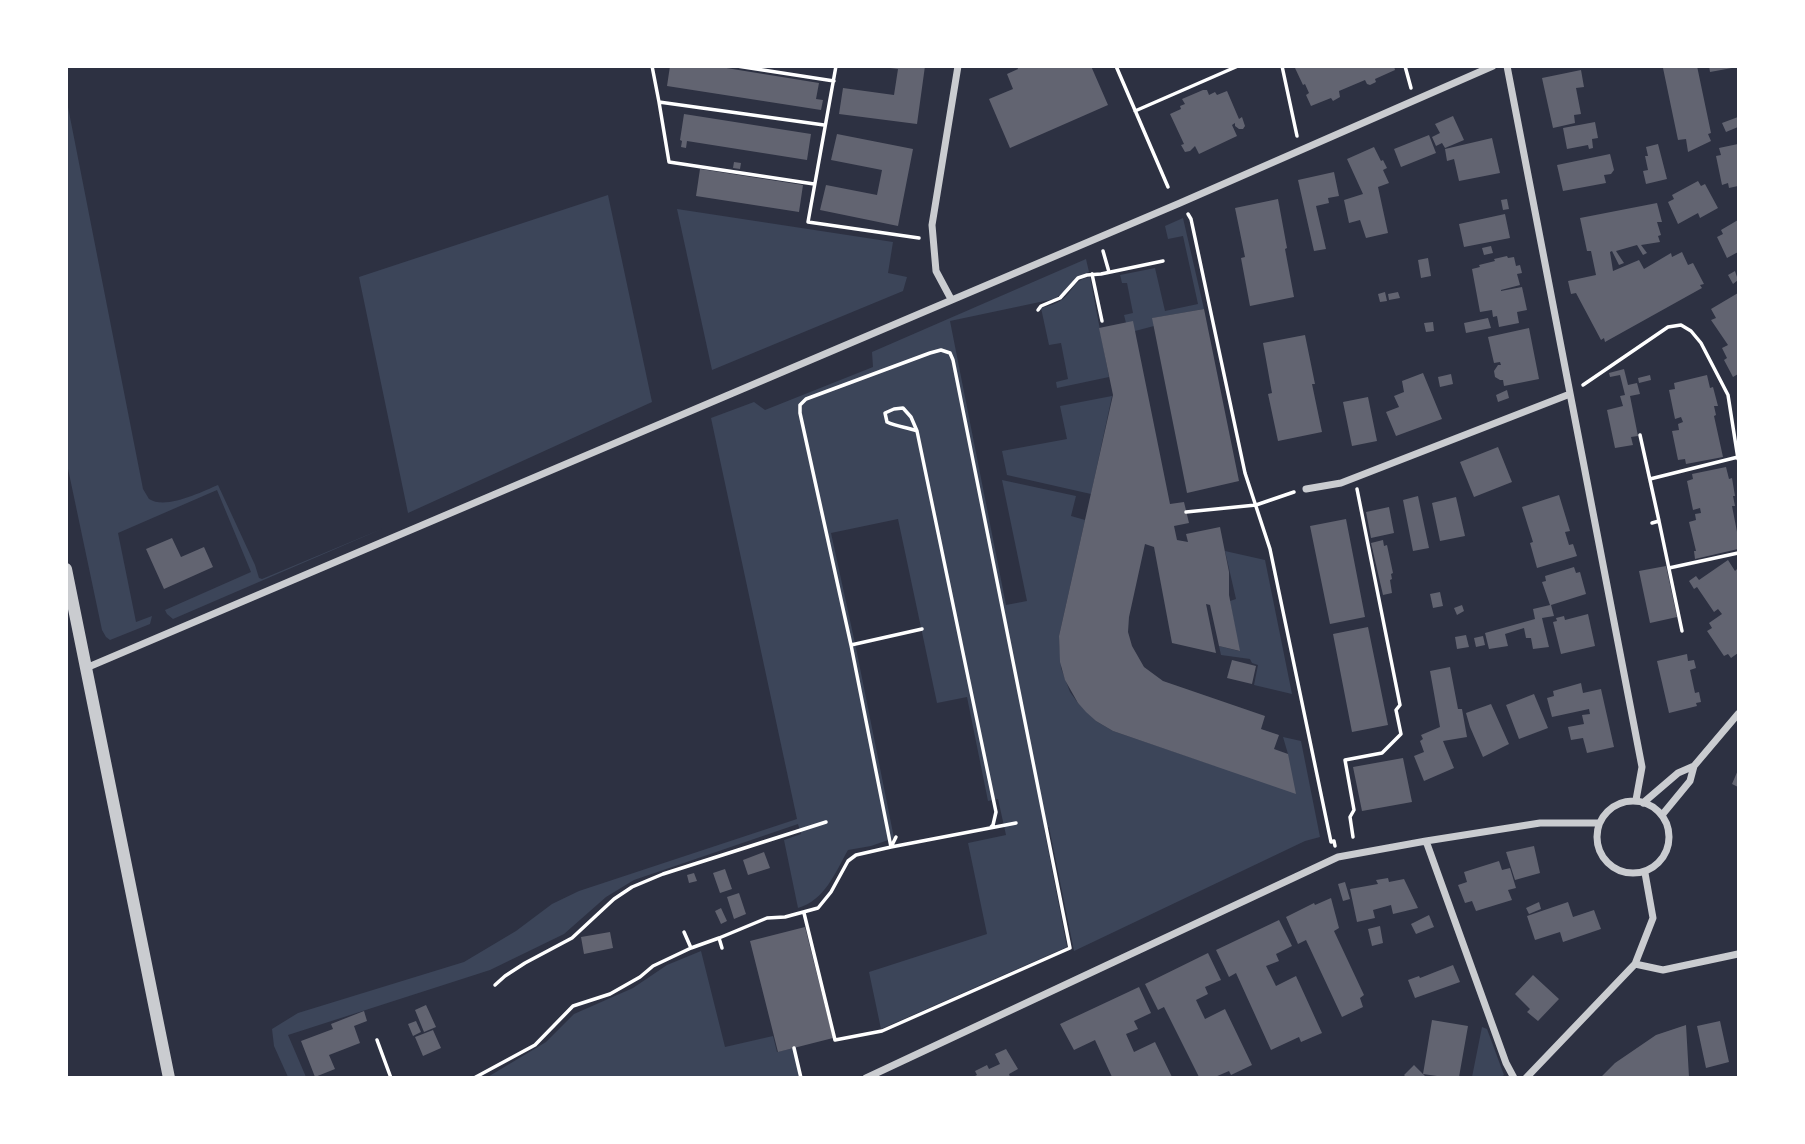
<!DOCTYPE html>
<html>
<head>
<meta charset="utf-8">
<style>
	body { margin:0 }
	#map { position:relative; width:1805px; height:1144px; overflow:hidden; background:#2d3142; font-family:"Alegreya Sans",sans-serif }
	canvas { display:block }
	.frame { position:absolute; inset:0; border:68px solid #fff; pointer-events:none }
</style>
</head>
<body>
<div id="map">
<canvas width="1805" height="1144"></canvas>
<div class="frame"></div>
</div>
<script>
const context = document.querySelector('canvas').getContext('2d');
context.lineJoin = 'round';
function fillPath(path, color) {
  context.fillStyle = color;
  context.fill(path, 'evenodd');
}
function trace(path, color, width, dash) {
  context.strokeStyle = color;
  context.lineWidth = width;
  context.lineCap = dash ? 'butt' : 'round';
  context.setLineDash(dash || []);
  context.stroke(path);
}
fillPath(new Path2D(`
	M67,102L143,489L149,499C166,510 201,492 218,485L255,565L259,578L262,579L384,528L173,619L167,614L165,610L251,572L217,490L118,533L136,622L152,616L150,624L110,640L106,637L102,630L67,464Z
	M608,195L652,402L408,513L359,277Z
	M677,209L893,242L888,273L907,277L903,291L712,370Z
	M1183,218L1204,309L1153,318L1154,326L1135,331L1126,323L1124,315L1133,313L1127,283H1122L1120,275L1155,268L1165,311L1198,304L1183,236L1168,239L1165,226Z
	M1086,259L1089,272C1069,278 1070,290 1054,299L950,321L1006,605L1027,601L1002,480L1076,496L1071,516L1085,520L1059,636L1061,668L1070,692L1078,703L1096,721L1113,731L1216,766L1288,754L1283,737L1301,741L1320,837L1305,841L1074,951L1049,827L1044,828L1067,947L881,1029L869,972L987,934L968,843L1006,835L998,799L988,801L967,697L937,703L898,519L831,533L856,648L894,838L871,846L848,850C835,873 825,900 798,908L784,840L801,834L798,824L634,880L606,897L564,934L490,970L288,1035L306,1077H288L274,1046L272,1029L298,1013L464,962L516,931L552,904L579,891L797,819L711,418L754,402L765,410L873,367L872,352Z
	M1090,277L1109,377L1057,388L1056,382L1068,379L1061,343L1049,345L1041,308C1049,306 1056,304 1063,299C1074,290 1073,280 1090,277Z
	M1112,396L1091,494L1007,475L1002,451L1067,439L1060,406Z
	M1225,551L1265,560L1292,694L1254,685L1258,665L1252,663L1250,659L1221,655L1219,646L1239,651L1230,601L1236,599Z
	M701,951L725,1047L773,1036L777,1052L794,1048L800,1078H486L546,1042L574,1014L633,988L667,965Z
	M1482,1027L1487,1029L1504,1075L1501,1077H1472Z`), '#3c4559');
fillPath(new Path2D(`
	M670,66H714L819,83L816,99L823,100L821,110L667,86Z
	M890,66H925L917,124L839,114L843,88L894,95L898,69L890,68Z
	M1017,66H1091L1108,105L1010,148L989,99L1013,89L1007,74L1018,69Z
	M1299,66H1394L1395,70L1375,79L1376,82L1370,85L1367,84L1365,80L1339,91L1340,97L1333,101L1331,98L1311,106L1306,95L1309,93L1305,84L1303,85L1295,68Z
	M1668,66H1697L1711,133L1708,134L1711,141L1688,152L1686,139L1678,140L1663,68Z
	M1709,66H1732V68L1710,72Z
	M1581,70L1584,87L1576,88L1581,114L1574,115L1575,123L1553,128L1542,78Z
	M1203,90H1207L1209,95L1215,92L1217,95L1227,91L1239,119L1242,117L1245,126L1243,129H1239L1235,126V123L1232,125L1237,136L1199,154L1195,146L1190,151L1185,152L1181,145L1184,144L1170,114L1181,109L1180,106L1185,104L1182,99Z
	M684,114L811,134L807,160L687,141L686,148L681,147L682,141L680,140Z
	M1453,116L1464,140L1445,148L1442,143L1436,146L1432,137L1440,133L1435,124Z
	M1738,117V127L1726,132L1722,123Z
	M1595,122L1598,138L1592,139L1593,148L1589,149L1588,145L1567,149L1563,128Z
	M837,134L913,149L898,226L820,210L826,185L877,195L882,170L831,160Z
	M1429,135L1436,153L1401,167L1394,149Z
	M1492,138L1500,173L1459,181L1454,159L1447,161L1445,149Z
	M1658,144L1667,179L1646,184L1643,171L1648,170L1645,156H1648L1646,147Z
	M1738,144V186L1729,188L1728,183L1722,185L1716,156L1721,155L1719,148Z
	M1374,147L1381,161L1383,160L1387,168L1383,170L1389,183L1378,187L1388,233L1366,238L1360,220L1349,223L1344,200L1363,194L1347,159Z
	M1610,154L1614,170L1611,174L1604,175L1606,183L1563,191L1557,165Z
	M734,162L741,163L740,169L733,168Z
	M700,169L803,185L799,212L696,196Z
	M1334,172L1339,196L1328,198L1329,203L1316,206L1326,249L1314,251L1298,180Z
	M1698,181L1701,186L1705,184L1718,208L1700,218L1698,213L1678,224L1668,202L1674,199L1672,195Z
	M1278,199L1287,248L1285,249L1294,297L1250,306L1241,258L1245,257L1235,208Z
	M1507,199L1509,209L1503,210L1501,200Z
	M1657,203L1662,222H1657L1661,235L1658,236L1660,242L1641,245L1647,253L1643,255L1637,245L1616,251L1624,263L1619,265L1612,251L1610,252L1613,271L1639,260L1644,269L1671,253L1672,257L1682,252L1688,265L1693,263L1704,284L1700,285L1702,288L1605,342L1604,338L1601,340L1576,293L1571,294L1568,281L1596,275L1591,251H1587L1580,218Z
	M1505,214L1510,238L1464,247L1459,224Z
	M1738,220V252L1727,258L1717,237L1723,234L1721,230Z
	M1491,246L1493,253L1484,255L1482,248Z
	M1507,256L1508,258L1514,257L1516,266L1520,265L1522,273L1517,274L1520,285L1501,290V291L1522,287L1527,310L1517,312L1519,323L1499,327L1497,316L1493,317L1492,310L1480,312L1472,269L1480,267L1479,265L1495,261L1494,259Z
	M1428,258L1431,276L1421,278L1418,260Z
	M1735,271L1738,280L1733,284L1728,275Z
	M1385,292L1387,301L1380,302L1378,294Z
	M1398,292L1400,298L1389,300L1388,294Z
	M1738,293V374L1733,377L1724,360L1727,358L1722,348L1728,345L1711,320L1716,318L1711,309Z
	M1204,309L1239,481L1187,493L1152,318Z
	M1488,318L1491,328L1466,333L1464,323Z
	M1133,321L1170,504L1184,502L1189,523L1174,526L1177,540L1188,542L1186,534L1220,527L1229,572V595L1240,651L1219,646L1210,605L1206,604L1216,653L1172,643L1154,547L1145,544L1129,617L1128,632L1132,646L1144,667L1163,681L1265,716L1261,729L1279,735L1274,749L1288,754L1296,794L1113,731L1096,721L1086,712L1078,703L1065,680L1060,662L1059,636L1113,395L1099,328Z
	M1433,322L1434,331L1426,332L1424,323Z
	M1529,328L1539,379L1504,386L1503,380H1500L1495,377L1494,371L1498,365H1501L1500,362L1494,363L1488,337Z
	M1305,335L1315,384H1312L1322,432L1278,441L1268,394L1272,393L1263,343Z
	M1624,369L1628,385L1637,383L1640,394L1630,396L1638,436L1631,437L1633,445L1615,448L1607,410L1623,406L1620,396L1625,395L1620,375L1610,377L1609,373Z
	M1423,373L1442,419L1396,436L1386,412L1399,407L1394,396L1404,392L1402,381Z
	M1451,374L1453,384L1440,387L1438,377Z
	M1650,375L1651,380L1639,383L1638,378Z
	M1707,375L1710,388L1713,387L1718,406H1714L1716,415L1714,416L1723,457L1686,464L1685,459L1678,460L1672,431L1679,430L1678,424L1683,422L1681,417L1675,419L1669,390L1675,389L1674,383Z
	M1507,390L1509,398L1498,402L1496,395Z
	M1368,397L1377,441L1352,446L1343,402Z
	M1498,447L1512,482L1474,497L1460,462Z
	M1726,467L1729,479L1732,478L1735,496H1733L1735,506H1732L1738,537V549L1695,559L1694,551H1696L1689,522L1696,520L1695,514L1701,513L1700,508L1693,510L1687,481L1693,479L1692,474Z
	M1559,495L1570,531L1565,532L1569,545L1573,544L1577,556L1537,568L1530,543L1533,542L1522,507Z
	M1418,496L1429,548L1413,551L1403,500Z
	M1456,497L1465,536L1440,541L1432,503Z
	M1389,507L1394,533L1371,538L1366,512Z
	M1346,519L1365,617L1330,624L1310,526Z
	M172,538L181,557L204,547L213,567L164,589L146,549Z
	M1383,540L1384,546L1387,545L1393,573L1391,574L1392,579L1390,580L1392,593L1383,595L1371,543Z
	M1728,560L1735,571L1738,568V653L1731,658L1728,654L1724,656L1707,631L1712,628L1709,623L1722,614L1718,609L1714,612L1697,587L1694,589L1689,581L1696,576L1699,580Z
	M1666,566L1677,617L1650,623L1639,571Z
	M1574,567L1576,573L1580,572L1586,594L1551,605L1554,616L1542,618L1549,647L1533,649L1531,638H1526L1524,628L1505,634L1508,646L1489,649L1485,633L1535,619L1533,609L1550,605L1542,582L1546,581L1545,576Z
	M1440,592L1443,606L1433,608L1430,594Z
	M1462,605L1464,611L1457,615L1454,608Z
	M1588,614L1595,646L1561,654L1553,622L1557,621L1556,618L1564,616L1565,620Z
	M1368,627L1388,725L1352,732L1333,634Z
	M1466,635L1469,647L1457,649L1455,637Z
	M1483,636L1485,645L1476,647L1474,638Z
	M1687,654L1688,661L1694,660L1696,668L1690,670L1695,693L1699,692L1701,702L1696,703L1697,706L1669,713L1657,661Z
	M1232,660L1256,666L1252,684L1227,678Z
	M1450,667L1458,709H1462L1467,737L1443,741L1454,768L1424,781L1414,756L1424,752L1420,741L1423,739L1421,735L1440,727L1430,671Z
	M1581,683L1583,693L1601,689L1614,747L1587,753L1583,738L1571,740L1568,727L1584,724L1582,715L1590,714L1589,709L1552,717L1547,698L1554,696L1553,691Z
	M1534,694L1548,728L1519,739L1506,705Z
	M1491,704L1509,744L1483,757L1470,727L1466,713Z
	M1403,758L1412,802L1362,811L1353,767Z
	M1738,770V787L1732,784Z
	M1534,846L1540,873L1515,880L1506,852Z
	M764,852L770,868L748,875L743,860Z
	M1499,861L1502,870L1510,868L1516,888L1508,890L1512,900L1476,911L1472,901L1465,903L1458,885L1467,882L1464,872Z
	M725,869L732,889L720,893L713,873Z
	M694,873L697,881L689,883L687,875Z
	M1388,878L1389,882L1404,879L1418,908L1393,914L1391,905L1373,910L1375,918L1357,922L1350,889L1378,884L1376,880Z
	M1345,882L1350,899L1343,901L1338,884Z
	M739,893L746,914L734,919L727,897Z
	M1331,898L1339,928L1334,931L1364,995L1360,998L1363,1007L1342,1017L1306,940L1298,944L1286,917L1314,903L1315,905Z
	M1539,902L1541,909L1529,914L1526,908Z
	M1568,902L1573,917L1594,910L1601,929L1563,942L1560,932L1535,940L1527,916Z
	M721,908L727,921L721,924L715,911Z
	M1429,915L1434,927L1416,934L1411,924Z
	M1279,920L1292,946L1276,954L1279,961L1266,966L1276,986L1296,976L1322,1033L1301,1042L1299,1037L1271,1050L1236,973L1229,977L1216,950Z
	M1380,926L1383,943L1372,946L1368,929Z
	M805,927L833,1038L778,1052L750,941Z
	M610,932L613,948L584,954L581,937Z
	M1208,953L1221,980L1205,987L1208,994L1196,1000L1205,1019L1225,1009L1252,1065L1231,1075L1229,1071L1215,1077H1199L1164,1007L1158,1010L1145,984Z
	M1453,965L1460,982L1415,998L1408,980L1419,976L1420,978Z
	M1533,975L1559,999L1538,1021L1527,1012L1530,1009L1515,994Z
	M1139,987L1151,1013L1134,1021L1138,1029L1126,1034L1134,1052L1155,1042L1172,1077H1112L1095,1040L1074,1050L1060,1024Z
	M426,1005L436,1027L424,1032L415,1010Z
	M364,1011L367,1021L354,1026L360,1043L329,1055L335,1069L315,1077L301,1041L333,1029L331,1024Z
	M1432,1020L1468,1026L1459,1077H1444L1423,1074L1426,1077H1406L1404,1075L1414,1065L1423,1074Z
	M416,1021L421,1032L413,1036L408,1024Z
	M1720,1021L1729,1062L1706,1068L1697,1026Z
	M1686,1025L1689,1077H1601L1615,1063L1656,1035Z
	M433,1030L441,1048L423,1056L415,1037Z
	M1006,1049L1018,1069L1009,1074L1010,1077H973L977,1075L975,1071L987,1065L989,1069L1000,1064L995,1054Z`), '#626471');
trace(new Path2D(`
	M652,66L659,102L824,125
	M737,66L834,81
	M836,66L808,222L919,238
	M1116,66L1168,187
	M1282,66L1297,136
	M1405,66L1411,88
	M659,102L669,162L814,184
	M1135,111L1238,66
	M1188,214L1191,219L1245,473L1270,549L1331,842L1334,841L1335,846
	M1103,251L1109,272
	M1092,274L1102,321
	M1038,310L1041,306L1060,298L1078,278L1087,275L1101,274L1163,261
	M1583,385L1668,327L1681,325L1691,331L1701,343L1728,395L1738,459
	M917,431C907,427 897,427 887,422L885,413L894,409L903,408L911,417L917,431L996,812L993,825L991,827
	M1640,435L1659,521L1652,523
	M1650,479L1738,457
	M1186,512L1256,505L1294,492
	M1659,521L1682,631
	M1669,568L1738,553
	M1353,837L1350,817L1354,810L1345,760L1382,753L1401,734L1396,710L1400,705L1357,489
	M892,845L896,837
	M891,847L851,645L922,629
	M804,913L835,1040L882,1031L1070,948L953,360L950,353L941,350L930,353L806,399L800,405V413L851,645
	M684,932L691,948
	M719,938L722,948
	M495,985L505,976L525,963L572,938L614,899L632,887L663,874L826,822
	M377,1040L391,1078
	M794,1048L801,1078
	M474,1078L535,1045L573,1006L610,994L640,977L653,966L691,948L719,938L767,918L785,917L818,908L831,892L848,861L856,855L891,847L1016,823`), '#fff', 3.5);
trace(new Path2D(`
	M1507,66L1642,767L1636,800
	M951,299L936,271L932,225L958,66
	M1306,489L1341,483L1570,394
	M86,668L1180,203L1493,66
	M1597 837a36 36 0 1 1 72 0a36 36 0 1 1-72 0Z
	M1643,803L1678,773L1694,766L1738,714
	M1662,815L1690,781L1694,766
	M1426,841L1506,1063L1514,1078
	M1635,964L1663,970L1738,954
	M866,1078L1338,857L1426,841L1540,823H1599
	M1526,1078L1635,964L1653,918L1645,873`), '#caccd0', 7);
trace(new Path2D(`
	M66,569L169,1078`), '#caccd0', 12);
</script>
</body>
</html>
